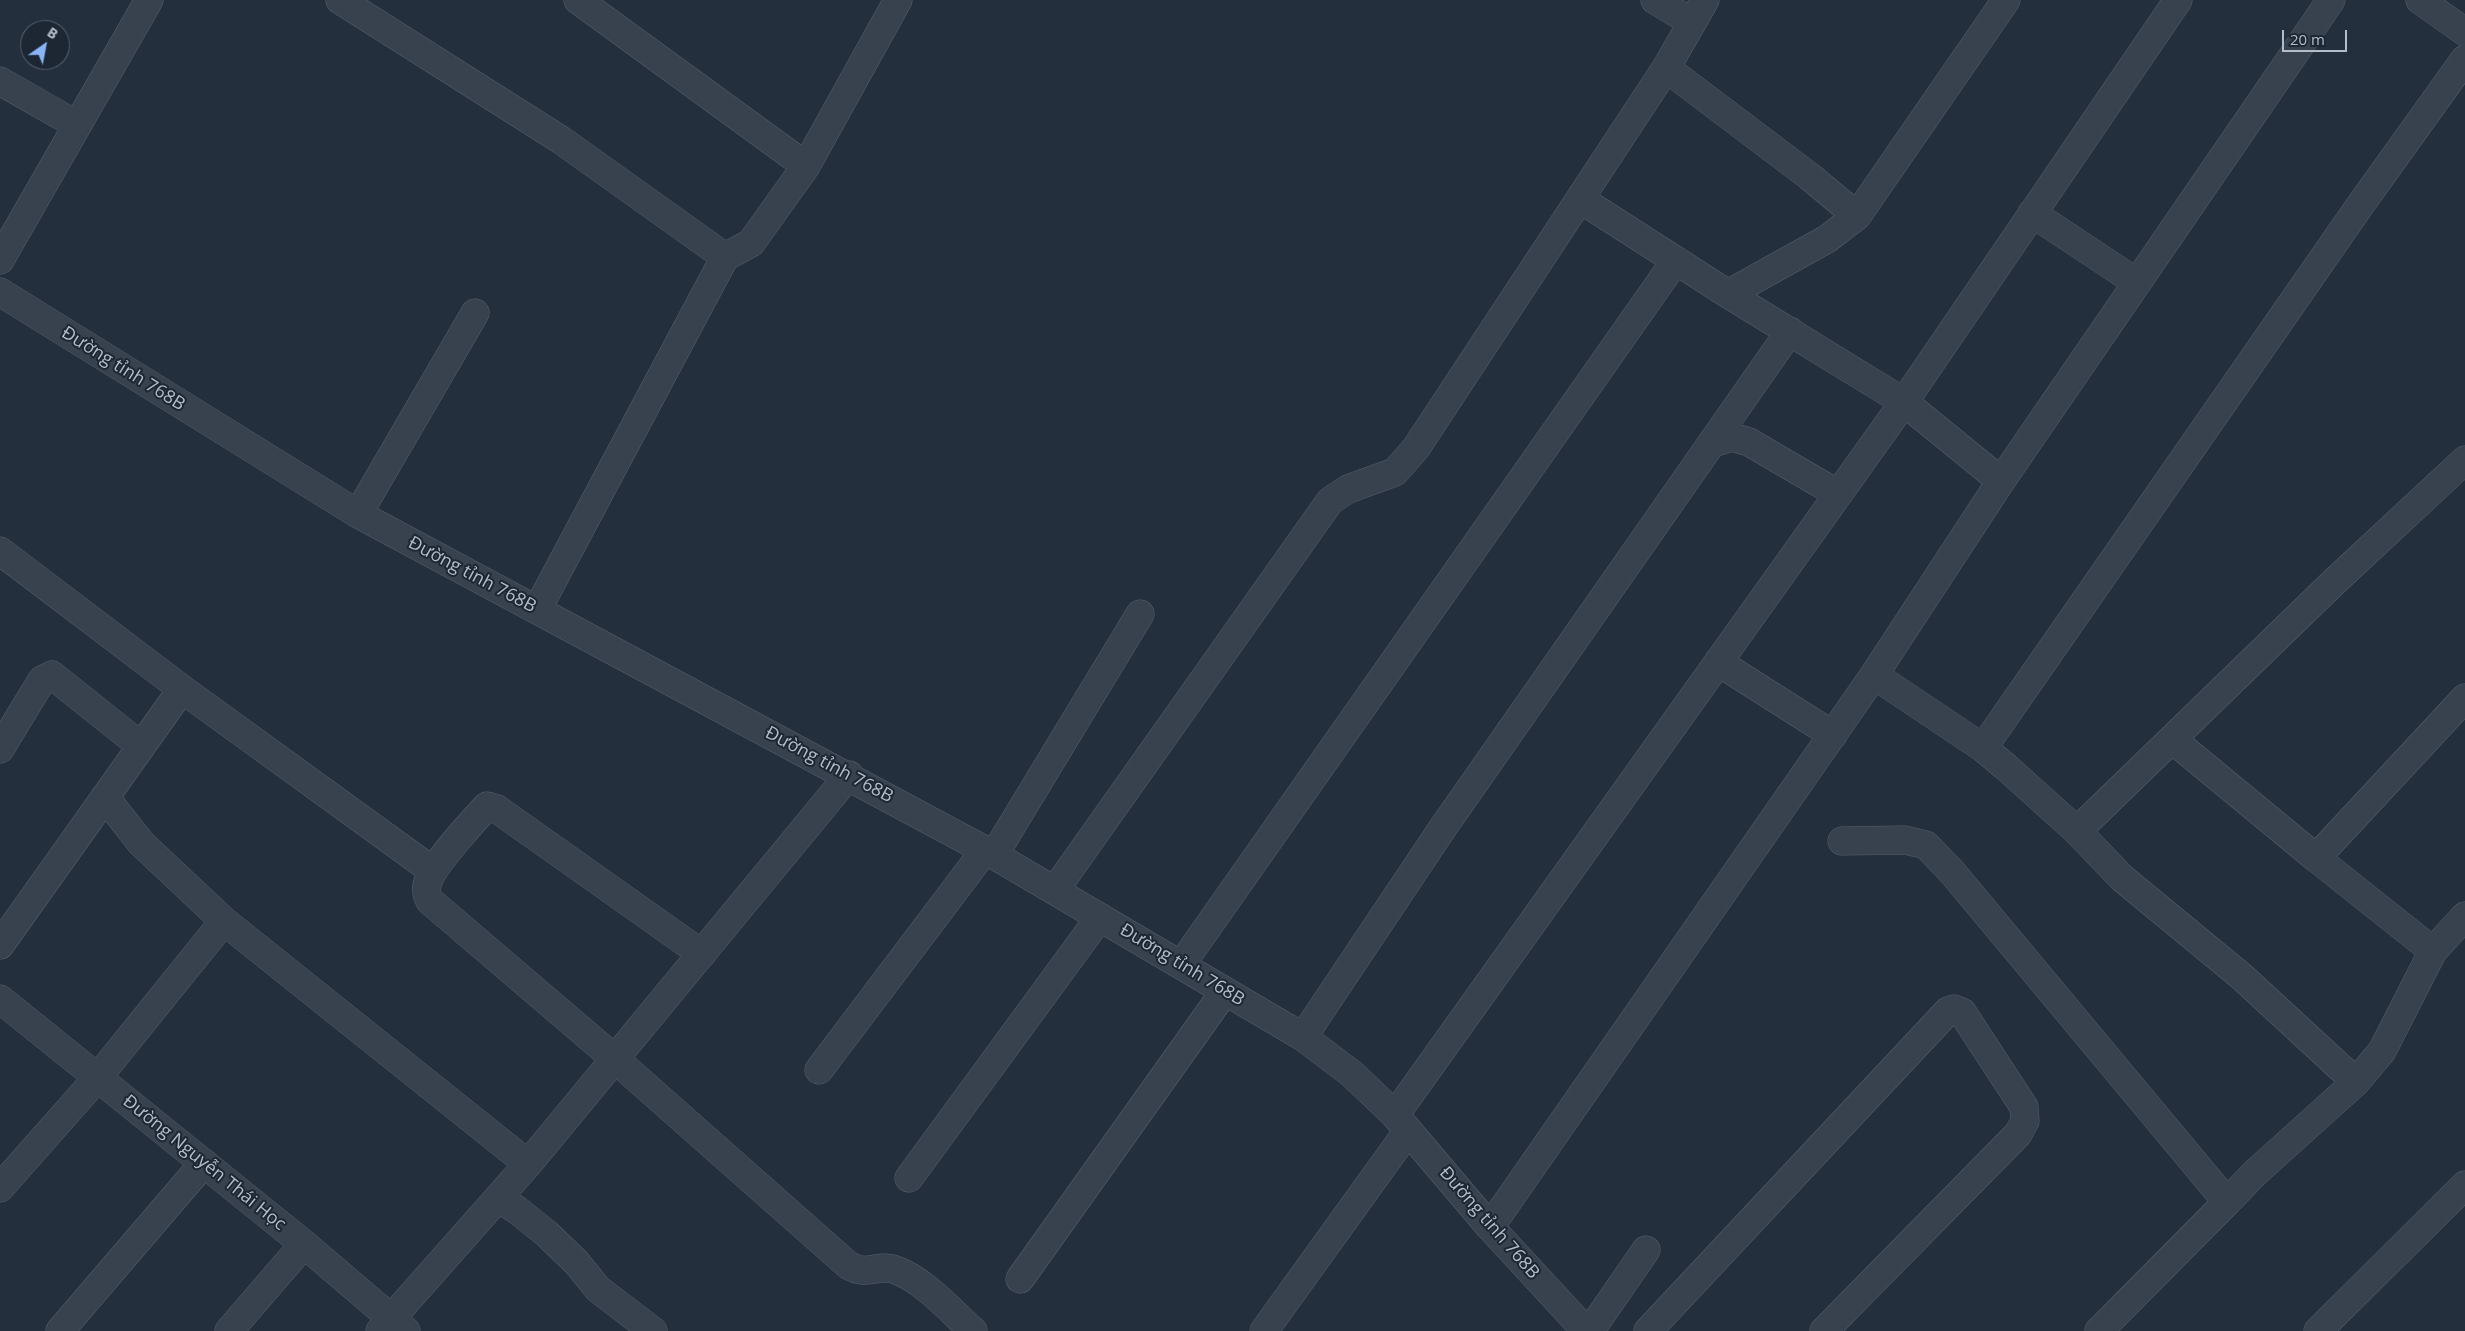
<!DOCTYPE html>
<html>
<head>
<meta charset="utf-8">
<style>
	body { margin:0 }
	#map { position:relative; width:2465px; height:1331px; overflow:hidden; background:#242f3e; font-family:"Open Sans",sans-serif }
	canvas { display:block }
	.north { position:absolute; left:20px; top:20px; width:50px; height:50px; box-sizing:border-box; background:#1d2633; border:1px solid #59626f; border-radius:50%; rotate:33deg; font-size:14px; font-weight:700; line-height:20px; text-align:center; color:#b4bcc9 }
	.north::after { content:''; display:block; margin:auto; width:18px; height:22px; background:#8ab4f8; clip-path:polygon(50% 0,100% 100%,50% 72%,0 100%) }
	.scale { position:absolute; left:2282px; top:30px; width:65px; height:22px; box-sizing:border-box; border:2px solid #b4bcc9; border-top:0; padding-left:6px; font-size:15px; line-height:18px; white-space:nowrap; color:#b4bcc9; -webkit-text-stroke:4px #1d2633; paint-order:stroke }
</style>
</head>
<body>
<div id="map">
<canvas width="2465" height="1331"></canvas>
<div class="north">B</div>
<div class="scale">20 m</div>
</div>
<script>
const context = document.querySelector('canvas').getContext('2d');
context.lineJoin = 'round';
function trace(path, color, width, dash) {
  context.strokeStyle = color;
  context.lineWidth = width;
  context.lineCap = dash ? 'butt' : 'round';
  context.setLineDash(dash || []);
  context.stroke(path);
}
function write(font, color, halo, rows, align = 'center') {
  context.font = font + ' "Open Sans",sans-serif';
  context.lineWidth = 4;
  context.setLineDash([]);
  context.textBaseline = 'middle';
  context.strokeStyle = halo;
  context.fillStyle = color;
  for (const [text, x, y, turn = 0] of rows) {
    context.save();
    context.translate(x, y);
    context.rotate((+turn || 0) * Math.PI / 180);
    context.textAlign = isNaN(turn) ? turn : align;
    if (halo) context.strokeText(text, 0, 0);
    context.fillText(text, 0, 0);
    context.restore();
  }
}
const minor = new Path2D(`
	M340,0L561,140L725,257L751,243L806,166L898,0
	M578,0L806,166
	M1655,0L1691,22
	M2420,0L2465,32
	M1666,68L1809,176L1857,216L1827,239L1728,294
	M0,81L77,125
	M1580,199L1728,294L1904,402L2001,481
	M2032,213L2136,282
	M1857,216L2006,0
	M0,260L149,0
	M0,292L358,514L994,855L1303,1037L1352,1074L1395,1115L1490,1227L1586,1331
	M1712,443L1732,437L1749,442L1838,494
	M358,514L475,313
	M0,551L182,689L433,871
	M537,610L725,257
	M1718,662L1833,735
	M1874,675L1983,748L2006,767L2077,831L2122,878L2241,976L2356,1082
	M2173,740L2316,858
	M1983,748L2361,204L2465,59
	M0,749L42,680L52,675L141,746
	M105,797L141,843L224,921
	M2077,831L2335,581L2465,460
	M1842,841L1905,840L1926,845L1952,872L2227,1202L2255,1173L2356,1082L2382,1051L2433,951L2465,916
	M994,855L1140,614
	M1055,890L1330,501L1348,489L1395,472L1416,448L1666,68L1705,0
	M0,945L182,689
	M2433,951L2316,858L2465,698
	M702,954L497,809L487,806C473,821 436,862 429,879C425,888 426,894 430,901L615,1059L848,1265C868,1277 877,1264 893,1269C922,1278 951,1311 973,1331
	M1181,965L1676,260
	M0,999L304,1244L406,1331
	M1303,1037L1442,829L1790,331
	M819,1070L985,850
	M1395,1115L1904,402L2178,0
	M909,1178L1100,917
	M0,1188L98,1077L224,921L528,1164
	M498,1198L517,1210L547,1234L577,1263L598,1289L653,1331
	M1490,1227L1874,675L2001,481L2331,0
	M1020,1279L1225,991
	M60,1331L204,1163
	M229,1331L304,1244
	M380,1331L528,1164L849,775
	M1264,1331L1408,1131
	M1590,1331L1646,1250
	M1648,1331L1948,1011L1954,1009L1962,1012L2024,1107L2025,1121L2018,1134L1824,1331
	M2099,1331L2227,1202
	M2318,1331L2465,1185`);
trace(minor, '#565f6c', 29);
trace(minor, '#38414e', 28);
write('18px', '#b4bcc9', '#1d2633', [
	["Đường tỉnh 768B",123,369,32],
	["Đường tỉnh 768B",472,575,28],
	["Đường tỉnh 768B",829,765,28],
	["Đường tỉnh 768B",1182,965,31],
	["Đường Nguyễn Thái Học",204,1163,39],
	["Đường tỉnh 768B",1489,1223,49]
]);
</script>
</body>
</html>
